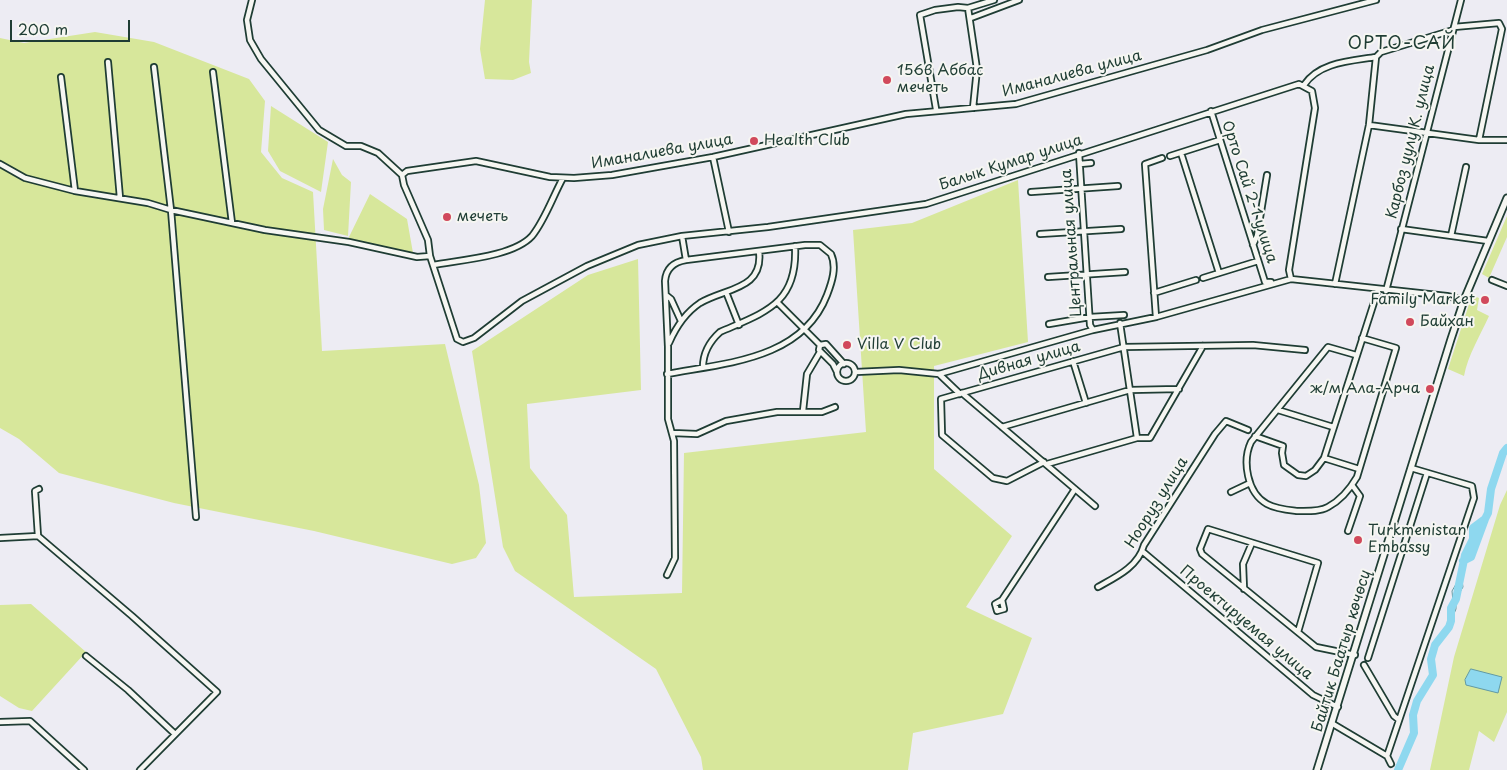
<!DOCTYPE html>
<html>
<head>
<meta charset="utf-8">
<style>
	body { margin:0 }
	#map { position:relative; width:1507px; height:770px; overflow:hidden; background:#edecf3; font-family:"Playpen Sans",sans-serif }
	canvas { display:block }
	.scale { position:absolute; left:10px; top:20px; width:120px; height:22px; box-sizing:border-box; border:2px solid #1f3d34; border-top:0; padding-left:6px; font-size:15px; line-height:18px; white-space:nowrap; color:#1f3d34; -webkit-text-stroke:4px #f6f6f2; paint-order:stroke }
</style>
</head>
<body>
<div id="map">
<canvas width="1507" height="770"></canvas>
<div class="scale">200 m</div>
</div>
<script>
const context = document.querySelector('canvas').getContext('2d');
context.lineJoin = 'round';
function fillPath(path, color) {
  context.fillStyle = color;
  context.fill(path, 'evenodd');
}
function trace(path, color, width, dash) {
  context.strokeStyle = color;
  context.lineWidth = width;
  context.lineCap = dash ? 'butt' : 'round';
  context.setLineDash(dash || []);
  context.stroke(path);
}
function write(font, color, halo, rows, align = 'center') {
  context.font = font + ' "Playpen Sans",sans-serif';
  context.lineWidth = 4;
  context.setLineDash([]);
  context.textBaseline = 'middle';
  context.strokeStyle = halo;
  context.fillStyle = color;
  for (const [text, x, y, turn = 0] of rows) {
    context.save();
    context.translate(x, y);
    context.rotate((+turn || 0) * Math.PI / 180);
    context.textAlign = isNaN(turn) ? turn : align;
    if (halo) context.strokeText(text, 0, 0);
    context.fillText(text, 0, 0);
    context.restore();
  }
}
fillPath(new Path2D(`
	M485,0H532L529,62L531,73L513,80L485,79L480,49Z
	M95,32L154,42L249,79L265,101L261,152L282,178L313,192L322,351L445,344L479,485L486,543L476,558L452,564L314,531L174,503L59,473L19,439L0,428V38L24,43Z
	M271,106L328,142L321,192L280,171L268,151Z
	M333,159L342,175L351,182L348,236L324,230L323,209Z
	M1018,180L1028,342L934,366V469L1012,536L966,607L1032,638L1003,714L913,733L908,770H703L701,757L656,669L515,571L503,547L472,351L588,275L638,259L641,390L527,404L530,468L567,515L574,597L682,593L684,453L866,432L853,230L912,223Z
	M370,194L407,219L413,253L348,239Z
	M1507,216V237L1489,278L1482,274Z
	M1472,295L1479,298L1477,310L1489,316C1480,336 1468,355 1464,376L1448,369Z
	M1507,490V712L1494,742L1479,731L1469,770H1430L1454,657L1500,505Z
	M31,604L86,652L32,711L19,708L0,696V605Z`), '#d7e79b');
const water = new Path2D(`
	M1471,669L1502,677L1498,693L1466,685L1465,680Z`);
fillPath(water, '#8ed8ef');
trace(water, '#629aa4', 1);
trace(new Path2D(`
	M1453,602L1452,591L1459,579
	M1451,621L1456,609V599L1463,587L1461,573`), '#629aa4', 1);
trace(new Path2D(`
	M1463,561L1471,557L1485,519
	M1398,770L1414,733L1413,715L1417,701L1433,675L1431,659L1435,645L1449,627L1451,621V608L1456,599L1465,555L1473,539V528L1485,519L1488,513L1491,489L1503,453L1507,448`), '#8ed8ef', 8);
const minor = new Path2D(`
	M252,0L247,20L250,40L261,59L319,130L346,146H361L378,153L402,175
	M1376,0L1262,30L1207,50L1016,104L906,114L713,157L612,175L574,178L550,177L476,161L407,171L402,175L404,185L428,240L430,256L457,339L463,342L474,338L522,301L587,266L638,245L682,236L768,227L926,204L1299,84L1312,91L1315,108L1289,270L1291,279L1447,296L1464,300
	M968,8L977,69L973,108
	M971,18L1019,0
	M1454,27L1499,23L1502,29L1479,140
	M1376,57L1381,52L1453,30
	M108,62L120,198
	M154,67L171,210L196,517
	M213,72L232,223
	M61,77L75,191
	M1304,85C1319,62 1351,61 1376,57
	M936,109L920,15L935,10L958,7L968,8L994,0
	M1211,111L1265,282H1271
	M1369,125L1479,140H1507
	M1079,153L1090,325L1093,330
	M1181,153L1219,273
	M1170,156L1220,140
	M713,157L729,232
	M0,164L25,178L75,191L148,203L171,210L265,230L349,242L417,257L430,256
	M1080,164L1091,163
	M1031,192L1118,186
	M1401,229L1488,241
	M1040,234L1121,229
	M682,236L686,260
	M1451,236L1466,167
	M1253,245L1257,236L1267,175
	M433,265C459,260 513,257 532,236C545,220 553,196 563,178
	M1048,277L1125,272
	M1203,278L1258,261
	M1492,280L1507,286
	M1335,284L1369,125L1376,57
	M1386,291L1461,0
	M726,292L739,325
	M1154,293L1196,280
	M666,295L671,299L681,321
	M777,302L820,345
	M1156,317L1145,164L1162,158
	M1120,323L1137,438
	M1049,324L1090,317L1124,315
	M669,343C676,327 685,313 700,303C725,288 764,290 759,251
	M1356,355L1328,347L1251,442C1242,461 1247,493 1267,504C1276,509 1288,510 1297,511C1307,511 1319,512 1328,507C1341,500 1350,489 1357,477L1396,348L1362,338
	M1073,361L1086,403
	M837 372a9 9 0 1 1 18 0a9 9 0 1 1-18 0Z
	M703,367C703,353 709,342 720,332C765,312 798,304 795,246
	M837,372L833,364L819,350L820,345L826,344L844,364
	M856,372L899,370L939,374L1093,330L1156,317L1291,279
	M667,374C725,363 802,360 827,295C832,282 837,267 831,254L820,245H805L686,260C674,262 666,268 665,281L668,347V419L674,441L675,558L667,575
	M939,374L960,394
	M962,393L1095,506
	M1278,410L1333,427
	M803,411L807,374L820,352
	M1002,427L1130,390L1179,389
	M673,433L697,434L726,421L777,412H822L835,407
	M1255,436L1283,446L1282,453L1284,465L1298,475L1306,476L1315,470L1324,458L1378,290
	M1324,458L1359,469
	M1044,462L1007,481L993,478L942,435L941,399L1124,347L1253,345L1305,350
	M1047,464L1137,438H1150L1203,346
	M1231,492L1250,483
	M1348,531L1360,496L1352,485
	M38,536L132,616L217,692L140,770
	M0,538L38,536L35,491L39,489
	M1142,551L1313,695L1338,707
	M1098,587C1116,577 1138,567 1144,545L1215,434L1226,421L1248,430
	M1244,589L1243,564L1252,543
	M1002,600L1004,609L997,611L995,604L1002,600L1075,489
	M1298,632L1318,563L1208,529L1200,549L1202,554L1316,647L1355,655
	M86,656L128,690L175,734
	M1368,658L1427,473
	M1364,665L1394,716L1399,720
	M0,722L30,721L84,770
	M1333,724L1387,756L1391,764
	M1387,756L1474,498L1472,486L1411,468`);
const major = new Path2D(`
	M1317,770L1451,339L1464,300L1507,198`);
trace(minor, '#1f3d34', 8);
trace(major, '#1f3d34', 9);
trace(minor, '#f6f6f2', 4.5);
trace(major, '#f6f6f2', 5.5);
for (const [x, y, r, color] of [
	[887,80,5,"#d1495b"],
	[754,141,5,"#d1495b"],
	[447,217,5,"#d1495b"],
	[1485,300,5,"#d1495b"],
	[1410,322,5,"#d1495b"],
	[847,345,5,"#d1495b"],
	[1430,389,5,"#d1495b"],
	[1358,540,5,"#d1495b"]
]) {
  const dot = new Path2D();
  dot.arc(x, y, r, 0, 2 * Math.PI);
  context.fillStyle = color;
  context.fill(dot);
  trace(dot, '#f6f6f2', 2);
}
write('15px', '#1f3d34', '#f6f6f2', [
	["156в Аббас",897,71],
	["мечеть",897,88],
	["Health Club",764,141],
	["мечеть",457,217],
	["Family Market",1475,300,"right"],
	["Байхан",1420,322],
	["Villa V Club",857,345],
	["ж/м Ала-Арча",1420,389,"right"],
	["Turkmenistan",1368,531],
	["Embassy",1368,548]
], 'left');
write('15px', '#1f3d34', '#f6f6f2', [
	["Иманалиева улица",1072,74,-15],
	["Карбоз уулу К. улица",1411,142,-76],
	["Иманалиева улица",662,152,-10],
	["Балык Кумар улица",1011,163,-18],
	["Орто Сай 2-1 улица",1249,192,72],
	["Центральная улица",1072,243,-94],
	["Дивная улица",1029,361,-16],
	["Нооруз улица",1157,503,-58],
	["Проектируемая улица",1246,623,40],
	["Байтик Баатыр көчөсү",1342,651,-73]
]);
context.letterSpacing = '1px';
write('18px', '#1f3d34', '#f6f6f2', [
	["ОРТО-САЙ",1402,44]
]);
context.letterSpacing = '0px';
</script>
</body>
</html>
